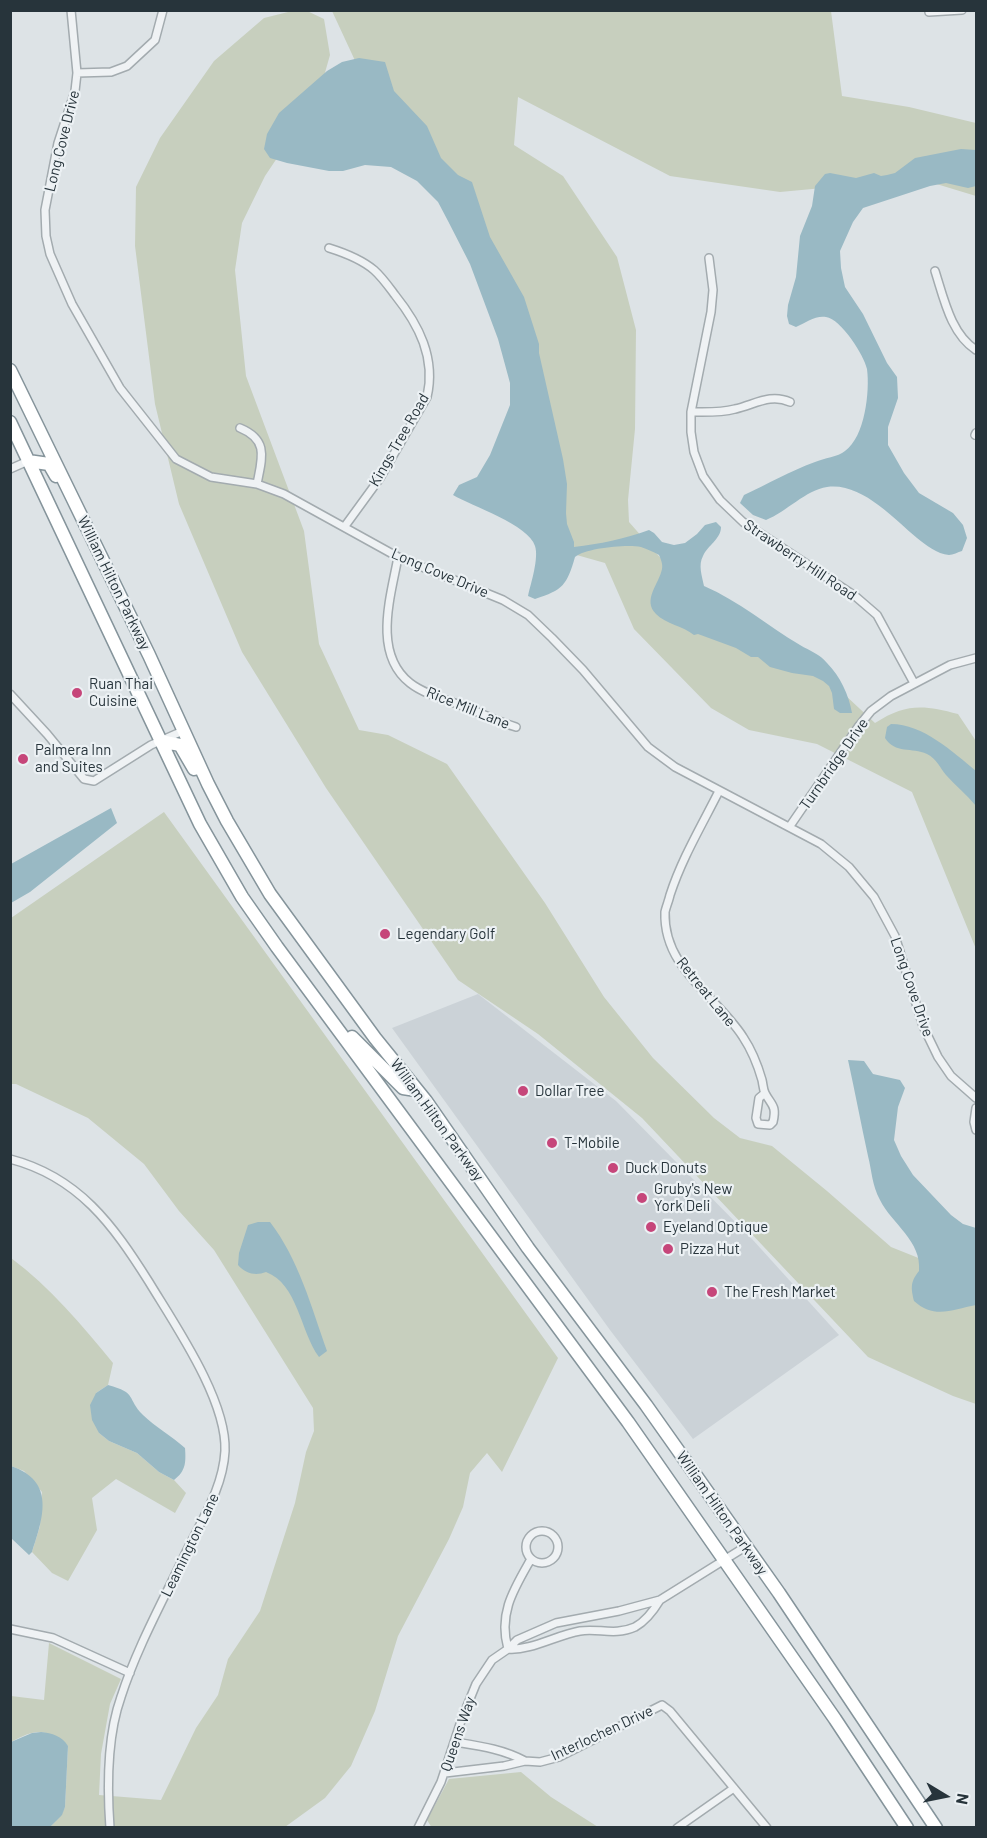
<!DOCTYPE html>
<html>
<head>
<meta charset="utf-8">
<style>
	body { margin:0 }
	#map { position:relative; width:987px; height:1838px; overflow:hidden; background:#dde3e6; font-family:Barlow,sans-serif }
	canvas { display:block }
	.frame { position:absolute; inset:0; border:12px solid #27343b; pointer-events:none }
	.north { position:absolute; left:915px; top:1766px; width:60px; height:60px; -webkit-text-stroke:4px #ecf1f4; paint-order:stroke; rotate:100deg; font-size:16px; font-weight:700; line-height:24px; text-align:center; color:#27343b }
	.north::after { content:''; display:block; margin:auto; width:21px; height:27px; background:#27343b; clip-path:polygon(50% 0,100% 100%,50% 72%,0 100%) }
</style>
</head>
<body>
<div id="map">
<canvas width="987" height="1838"></canvas>
<div class="frame"></div>
<div class="north">N</div>
</div>
<script>
const context = document.querySelector('canvas').getContext('2d');
context.lineJoin = 'round';
function fillPath(path, color) {
  context.fillStyle = color;
  context.fill(path, 'evenodd');
}
function trace(path, color, width, dash) {
  context.strokeStyle = color;
  context.lineWidth = width;
  context.lineCap = dash ? 'butt' : 'round';
  context.setLineDash(dash || []);
  context.stroke(path);
}
function write(font, color, halo, rows, align = 'center') {
  context.font = font + ' Barlow,sans-serif';
  context.lineWidth = 4.5;
  context.setLineDash([]);
  context.textBaseline = 'middle';
  context.strokeStyle = halo;
  context.fillStyle = color;
  for (const [text, x, y, turn = 0] of rows) {
    context.save();
    context.translate(x, y);
    context.rotate((+turn || 0) * Math.PI / 180);
    context.textAlign = isNaN(turn) ? turn : align;
    if (halo) context.strokeText(text, 0, 0);
    context.fillText(text, 0, 0);
    context.restore();
  }
}
fillPath(new Path2D(`
	M478,994L616,1101L752,1239L839,1335L693,1439L610,1330L392,1028Z`), '#cbd2d7');
fillPath(new Path2D(`
	M305,10L324,19L330,55L318,97L265,176L242,223L235,270L246,376L304,531L319,644L359,730L388,735L447,764L545,903L604,997L653,1058L714,1118L740,1138L772,1146L827,1191L891,1247L976,1281V1404L953,1396L868,1357L642,1118L538,1034L458,980L326,788L242,652L179,504L155,404L135,246L136,187L160,138L214,61L264,18L292,11Z
	M332,11H831L842,96L909,107L976,123V196L920,179L780,192L670,176L518,97L514,145L563,176L617,257L636,330L635,429L628,500L629,522L679,579L813,665L875,723C906,703 924,705 958,714L976,741V949L912,792L817,744L749,730L711,708L634,629L605,563L559,550L497,283L377,108Z
	M164,812L558,1358L502,1472L487,1453L470,1473L463,1507L449,1539L398,1636L375,1711L351,1766L325,1798L285,1827H50L61,1815L65,1807L68,1746C44,1728 37,1728 11,1742V1696L44,1700L49,1643L121,1679L110,1704L101,1754L99,1795L161,1800L196,1728L218,1695L228,1659L260,1611L295,1503L306,1452L314,1431L313,1408L214,1250L179,1211L144,1164L88,1118L16,1084H11V918Z
	M11,1258C50,1287 82,1325 113,1363L108,1385L96,1393L99,1433L109,1441L137,1453L159,1472L174,1480L186,1493L175,1513L116,1479L92,1498L97,1530L68,1581L52,1573L32,1552L40,1526L42,1492L24,1471L11,1466Z
	M521,1772L551,1797L598,1827L432,1828L427,1820L449,1779Z`), '#c7cfbe');
fillPath(new Path2D(`
	M359,58L385,62L394,91L427,126L441,158L458,175L472,182L490,237L524,297L539,344V353L563,459L567,484L566,513L567,524L574,542V547C600,544 624,539 649,530L654,533L662,542L674,545L685,543L697,534L705,525L716,522L721,527C721,539 708,545 703,556C698,565 702,576 704,586C739,601 768,626 800,645C810,651 820,654 827,663C840,676 849,695 852,713H840L834,709L832,693L829,686L823,681L813,676L792,673L770,667L758,657H751L736,648L698,634L694,635C683,626 666,624 656,614C642,600 659,584 662,569C663,564 661,560 659,555C654,552 647,549 641,547C627,544 586,548 575,557C567,585 563,590 535,599L528,596C531,583 539,558 535,546C529,525 472,506 453,495L459,485L477,477L490,455L510,405V383L498,339L470,264L448,221L438,202L417,181L391,167L365,165L343,171H329L287,163L270,158L264,149L267,134L279,113L327,71L342,62Z
	M961,149L976,150V186L968,188L946,183L930,186L863,208L853,222L840,251L841,268L845,287L863,314L887,363L897,377L898,398L888,427V445L904,473L919,493L953,513L963,525L967,538L962,551C958,552 953,555 949,555C937,554 926,545 917,538C893,518 861,482 827,487C806,490 786,512 766,520L753,515L740,503L744,495C768,484 790,471 815,462C824,458 838,457 845,451C865,437 870,391 867,369C864,355 841,319 826,317C816,315 805,323 796,327L789,324L787,316L788,305L796,277L800,236L812,206L815,186L825,174L830,173L856,178L874,173L881,176L887,175L895,173L915,158Z
	M891,724C923,724 953,752 976,771V806C967,795 956,786 946,775C940,768 937,759 927,754C912,747 895,754 885,738L887,727Z
	M111,808L117,823L30,892L11,903V864Z
	M848,1060L864,1061L873,1074L900,1080L905,1088L898,1107L894,1140L901,1156L913,1175L951,1215L963,1224L976,1228V1305C953,1309 935,1320 914,1301C911,1288 910,1282 919,1271C922,1241 892,1224 880,1200C872,1185 872,1172 868,1156C861,1124 855,1092 848,1060Z
	M258,1222H270C299,1260 311,1306 327,1351L319,1357C300,1331 298,1284 266,1272C256,1276 246,1274 238,1265L239,1253L248,1225Z
	M108,1385C138,1393 126,1398 143,1415C155,1427 172,1436 185,1448C186,1462 186,1471 174,1480L159,1472L137,1453L109,1441L99,1433L92,1420L90,1405L96,1393Z
	M11,1466C55,1481 44,1516 32,1552L29,1555L11,1538Z
	M41,1732C52,1733 62,1736 68,1746L65,1807L62,1815L50,1827H11V1742L32,1733Z`), '#99b9c4');
const street = new Path2D(`
	M71,10L77,73L75,91L58,143L45,210L46,236L50,254L72,304L120,388L176,459L211,477L257,484L284,494L398,557L503,600L528,615L552,638L583,670L648,747L675,767L821,844L849,867L874,897L895,936L923,1026L938,1057L951,1076L976,1098
	M929,12L962,10
	M77,73L111,72L127,66L155,40L163,10
	M329,248C345,253 361,259 374,270C382,277 389,287 395,295C419,325 436,358 427,397L380,478L345,526
	M709,258L713,290L711,312L691,412V432L694,452L703,476L720,500L743,522L855,596L877,615L914,683
	M935,271C944,299 951,334 976,350
	M691,412C706,412 720,413 735,409C754,405 770,393 790,402
	M240,428C269,440 262,458 257,484
	M975,435L976,433
	M10,469L28,461
	M398,557C391,596 372,653 410,683C424,694 444,699 460,705C479,712 496,721 516,727
	M10,694L47,734L84,779L94,781L151,745L185,730
	M719,791C702,825 682,858 670,895C669,900 666,907 665,912C663,969 717,996 743,1037C751,1049 758,1066 762,1080C763,1084 763,1089 765,1093C771,1105 777,1105 773,1122L770,1125L758,1124L756,1118L759,1098L765,1093
	M790,826L858,727L871,711L891,696L950,665L976,658
	M976,1108L974,1122L976,1130
	M10,1159C79,1177 113,1225 149,1282C175,1325 227,1400 225,1451C223,1488 202,1519 186,1552C164,1599 137,1647 121,1697C107,1736 107,1786 110,1828
	M526 1547a16 16 0 1 1 32 0a16 16 0 1 1-32 0Z
	M10,1629L53,1638L130,1673
	M508,1649C530,1651 557,1635 580,1631C598,1628 615,1636 635,1627C646,1621 654,1610 660,1600
	M508,1649C498,1613 514,1589 531,1559
	M455,1742C480,1746 503,1749 525,1761
	M445,1773L504,1766L525,1761L540,1762L559,1757L662,1705L670,1711L767,1828
	M418,1828L441,1782L461,1721L476,1684L492,1660L508,1649L517,1640L556,1623L619,1611L660,1600L745,1547
	M677,1828L734,1788`);
const highway = new Path2D(`
	M10,370L149,655L208,784L227,821L270,894L375,1038L426,1101L528,1248L646,1405L779,1593L936,1828
	M10,422L200,824L242,897L277,947L628,1422L835,1719L907,1828
	M28,461L49,464L56,476
	M160,741L180,745L194,769
	M352,1037L403,1088L416,1090`);
trace(street, '#a3abaf', 10);
trace(highway, '#85949b', 15);
trace(street, '#eff2f4', 7);
trace(highway, '#fff', 12);
for (const [x, y, r, color] of [
	[77,693,6,"#c6467a"],
	[23,759,6,"#c6467a"],
	[385,934,6,"#c6467a"],
	[523,1091,6,"#c6467a"],
	[552,1143,6,"#c6467a"],
	[613,1168,6,"#c6467a"],
	[642,1198,6,"#c6467a"],
	[651,1227,6,"#c6467a"],
	[668,1249,6,"#c6467a"],
	[712,1292,6,"#c6467a"]
]) {
  const dot = new Path2D();
  dot.arc(x, y, r, 0, 2 * Math.PI);
  context.fillStyle = color;
  context.fill(dot);
  trace(dot, '#ecf1f4', 2);
}
write('15px', '#27343b', '#ecf1f4', [
	["Long Cove Drive",62,141,-76],
	["Kings Tree Road",399,440,-60],
	["Strawberry Hill Road",800,560,34],
	["Long Cove Drive",440,573,23],
	["William Hilton Parkway",114,583,64],
	["Rice Mill Lane",468,708,22],
	["Turnbridge Drive",834,764,-55],
	["Long Cove Drive",912,987,71],
	["Retreat Lane",706,992,51],
	["William Hilton Parkway",437,1120,54],
	["William Hilton Parkway",722,1513,55],
	["Leamington Lane",190,1545,-64],
	["Interlochen Drive",602,1733,-25],
	["Queens Way",458,1734,-71]
]);
write('15px', '#27343b', '#ecf1f4', [
	["Ruan Thai",89,684],
	["Cuisine",89,701],
	["Palmera Inn",35,750],
	["and Suites",35,767],
	["Legendary Golf",397,934],
	["Dollar Tree",535,1091],
	["T-Mobile",564,1143],
	["Duck Donuts",625,1168],
	["Gruby's New",654,1189],
	["York Deli",654,1206],
	["Eyeland Optique",663,1227],
	["Pizza Hut",680,1249],
	["The Fresh Market",724,1292]
], 'left');
</script>
</body>
</html>
